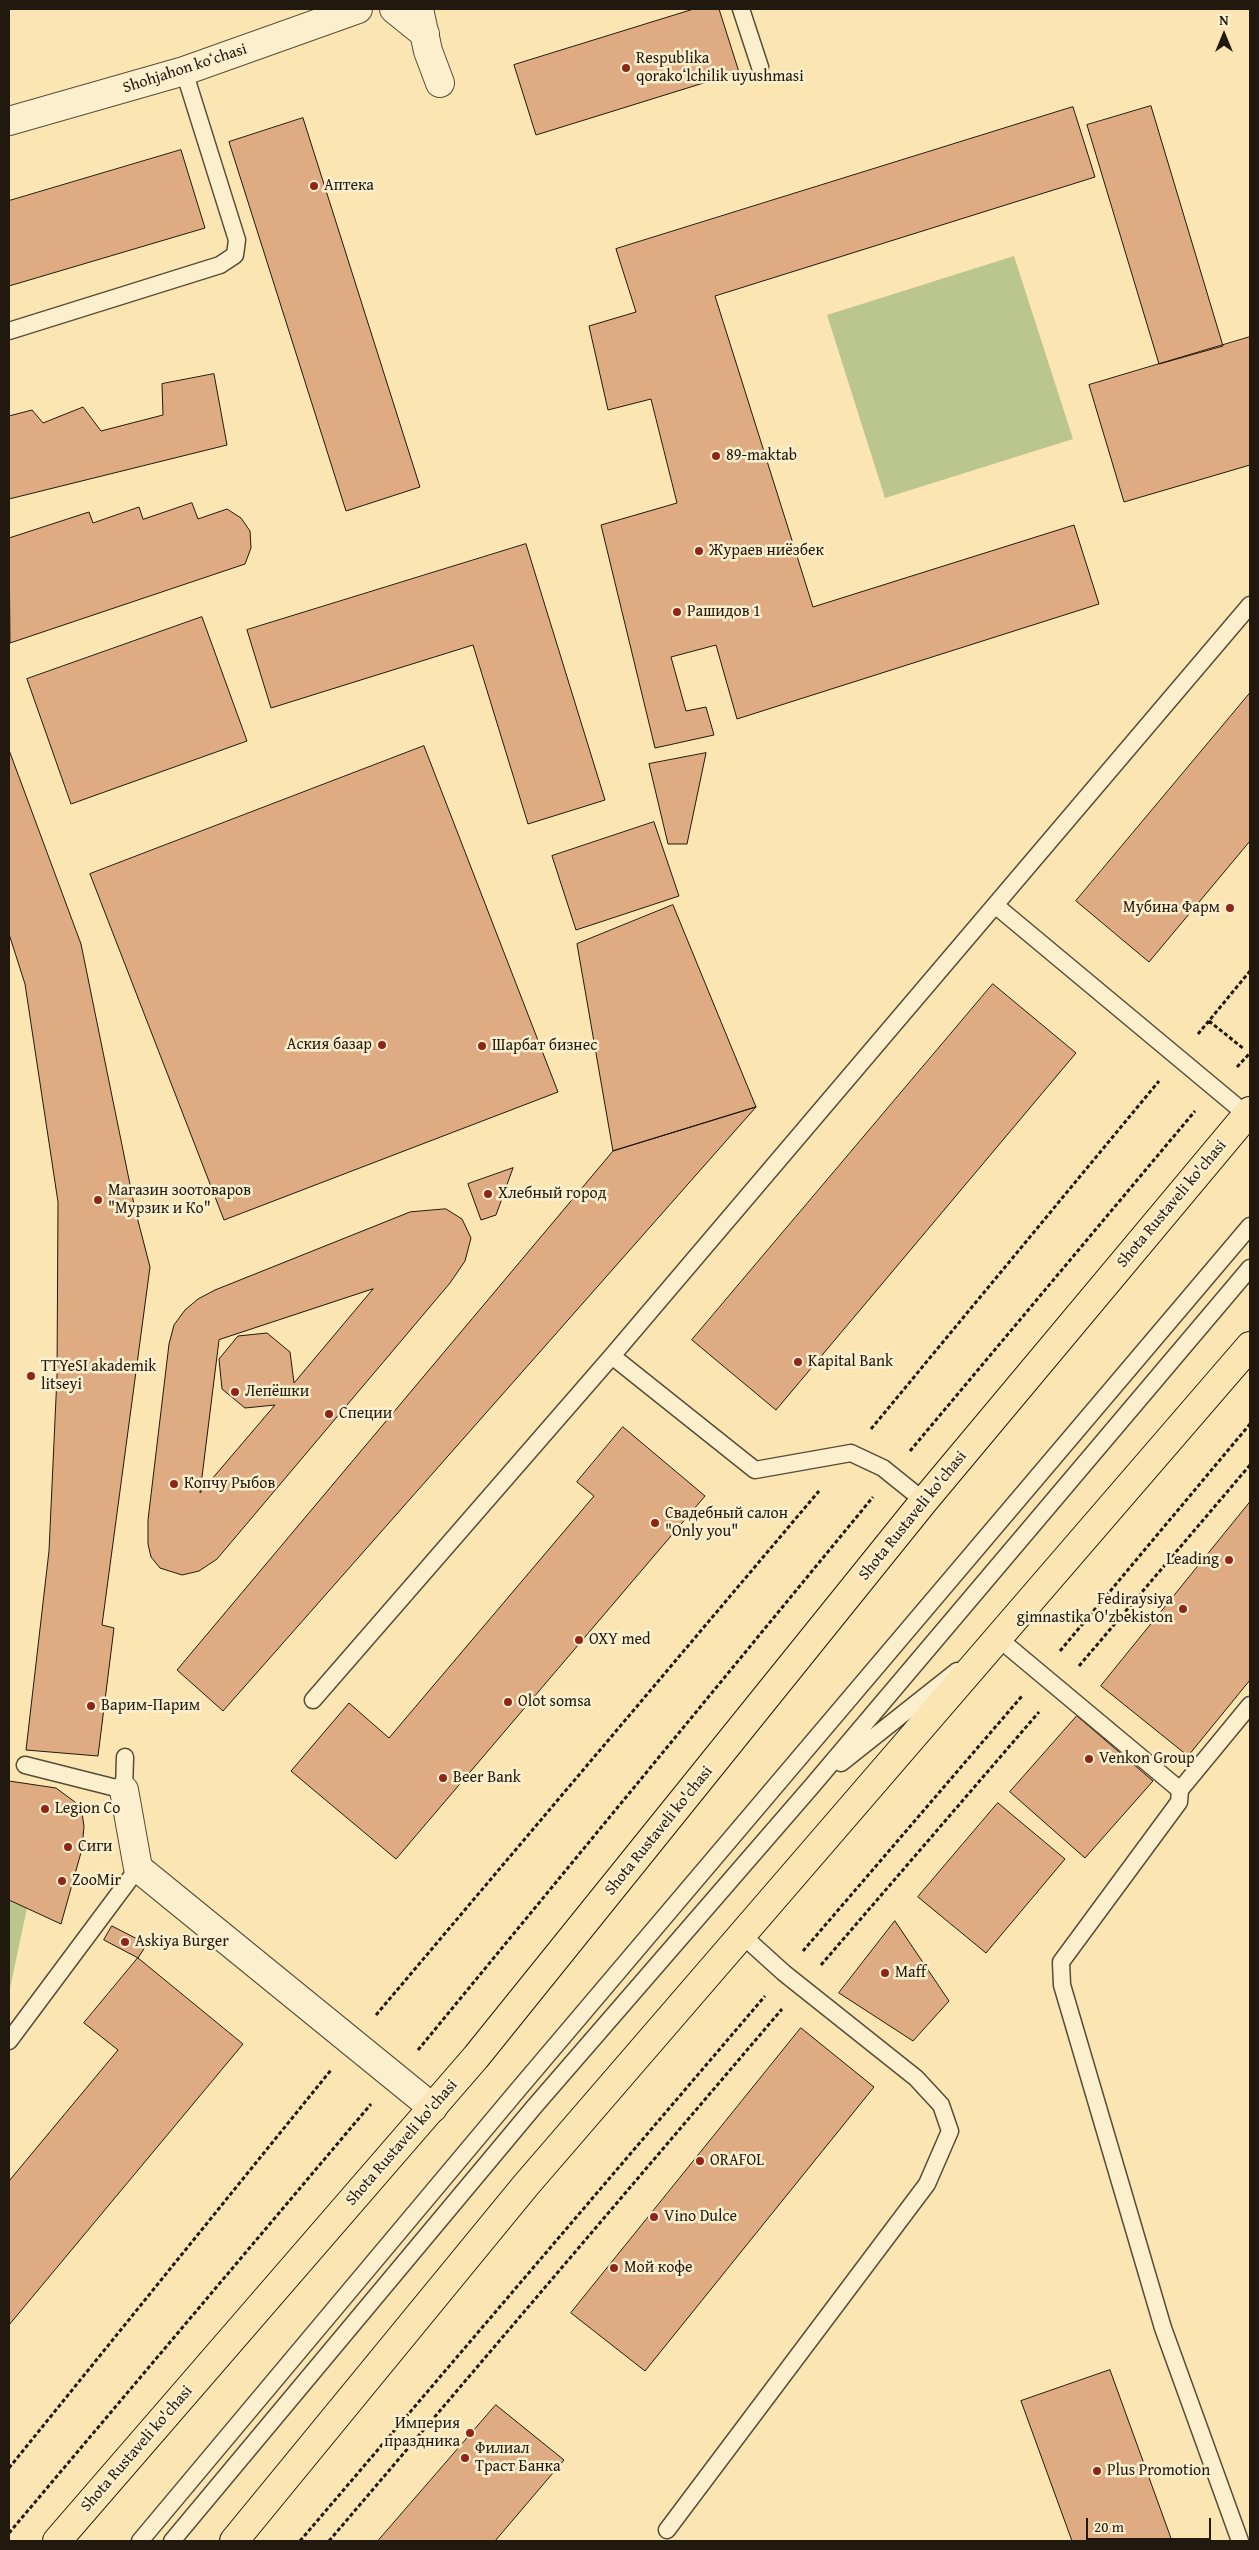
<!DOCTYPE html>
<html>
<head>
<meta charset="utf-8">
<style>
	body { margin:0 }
	#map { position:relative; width:1259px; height:2550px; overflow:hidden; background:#fbe6b3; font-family:"Gentium Book Plus",serif }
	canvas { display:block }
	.frame { position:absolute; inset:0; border:10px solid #21190e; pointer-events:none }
	.north { position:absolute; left:1199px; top:10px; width:50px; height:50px; -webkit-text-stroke:4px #fcefce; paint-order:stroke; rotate:0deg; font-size:14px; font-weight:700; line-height:20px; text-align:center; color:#21190e }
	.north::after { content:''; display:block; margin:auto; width:18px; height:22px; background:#21190e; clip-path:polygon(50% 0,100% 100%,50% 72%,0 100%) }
	.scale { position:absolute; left:1086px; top:2518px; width:125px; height:22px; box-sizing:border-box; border:2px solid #21190e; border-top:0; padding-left:6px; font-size:15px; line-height:18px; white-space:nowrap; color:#21190e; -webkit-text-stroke:4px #fcefce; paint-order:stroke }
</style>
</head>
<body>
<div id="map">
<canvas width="1259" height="2550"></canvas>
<div class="frame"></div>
<div class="north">N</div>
<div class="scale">20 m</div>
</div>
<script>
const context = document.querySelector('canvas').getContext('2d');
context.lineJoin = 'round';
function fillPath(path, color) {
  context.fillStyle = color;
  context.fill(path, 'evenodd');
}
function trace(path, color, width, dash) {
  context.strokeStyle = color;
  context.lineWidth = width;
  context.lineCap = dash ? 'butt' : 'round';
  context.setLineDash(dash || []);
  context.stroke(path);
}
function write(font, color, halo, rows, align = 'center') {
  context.font = font + ' "Gentium Book Plus",serif';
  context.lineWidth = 5;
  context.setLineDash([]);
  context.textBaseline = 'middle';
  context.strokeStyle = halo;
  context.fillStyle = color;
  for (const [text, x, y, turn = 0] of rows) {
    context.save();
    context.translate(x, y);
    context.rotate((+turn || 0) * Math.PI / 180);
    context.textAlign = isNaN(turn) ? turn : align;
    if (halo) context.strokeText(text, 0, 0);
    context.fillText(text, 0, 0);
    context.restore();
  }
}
fillPath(new Path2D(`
	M1014,256L1073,439L885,498L827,315Z
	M9,1900L27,1908L9,1993Z`), '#bbc68f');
const building = new Path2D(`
	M694,9H719L739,72L536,135L514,65Z
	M1151,106L1223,346L1159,364L1087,125Z
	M1073,107L1095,177L715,296L813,607L1074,525L1099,604L737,719L716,645L671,657L686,711L706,707L714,735L655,748L601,525L677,503L651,399L608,410L589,326L636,312L616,249Z
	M303,118L420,487L346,511L229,142Z
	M181,150L205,228L9,286V201Z
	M1250,337V465L1124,502L1089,385Z
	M214,374L227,445L9,499V416L32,410L43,423L83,407L101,431L163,415L162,384Z
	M192,503L198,519L227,509L241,518L250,531L251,548L245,564L10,643L9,538L89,512L93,523L139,507L143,519Z
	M526,544L605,800L528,824L473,645L271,708L247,630Z
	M202,617L247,741L71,804L27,679Z
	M1250,693V841L1149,962L1076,901Z
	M424,746L558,1092L224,1220L90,874Z
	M9,750L81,944L135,1209L150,1267L102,1625L114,1628L98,1756L26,1750L49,1551L57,1376L58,1202L25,984L9,934Z
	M706,753L687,844H668L649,764Z
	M654,822L679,896L576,930L552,856Z
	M673,905L756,1107L613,1151L577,944Z
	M993,984L1076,1053L776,1410L692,1340Z
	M756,1107L223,1711L177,1670L613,1151Z
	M513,1168L496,1215L481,1220L468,1184Z
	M446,1209L462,1219L471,1238L465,1261L450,1283L217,1559L199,1571L182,1575L160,1568L151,1557L148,1544V1520L169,1344L174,1325L185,1310L198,1299L215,1290L410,1212ZM373,1289L294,1383L290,1352L267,1333L238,1336L219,1359L222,1389L245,1408L275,1405L200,1493L219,1340Z
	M623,1427L705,1496L396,1859L291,1771L349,1703L389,1738L594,1496L577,1482Z
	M1250,1502V1680L1188,1756L1101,1686Z
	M1077,1716L1153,1781L1085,1858L1010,1792Z
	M9,1781L56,1788L75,1802L82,1813L84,1826L82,1849L61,1924L9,1900Z
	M998,1803L1065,1859L986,1953L918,1897Z
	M895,1921L949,2001L913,2041L839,1993Z
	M112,1926L147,1944L138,1958L104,1940Z
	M138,1958L243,2044L9,2325V2181L118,2050L84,2023Z
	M801,2028L874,2087L645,2371L571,2313Z
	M1110,2370L1172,2541H1072L1021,2401Z
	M496,2405L564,2460L495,2541H378Z`);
fillPath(building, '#dfab83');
trace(building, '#21190e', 1);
const service = new Path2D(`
	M741,9L760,67
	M9,331L220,265L235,255L237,240L184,71
	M995,905L1247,1115
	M612,1356L755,1470L851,1453L883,1468L924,1501
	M992,1643L998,1638L1180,1790L1179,1802L1061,1962L1062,1985L1163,2328L1240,2541
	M313,1700L612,1356L1250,605
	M841,1763L957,1671
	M25,1765L124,1790L125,1757
	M1180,1790L1250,1705
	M9,2041L138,1868
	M667,2530L927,2184L950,2131L941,2105L916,2078L784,1973L742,1935
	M140,2541L517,2091L1250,1226
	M172,2541L534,2107L812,1786L1250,1268`);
const minor = new Path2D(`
	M394,9L425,34
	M419,9L428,51L440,83
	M124,1790L138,1868L433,2108`);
const tertiary = new Path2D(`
	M9,121L184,71L358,9`);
const primary = new Path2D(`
	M57,2541L476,2057L924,1501L1250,1111
	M234,2541L526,2185L1250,1346`);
trace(service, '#584c37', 19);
trace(minor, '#584c37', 30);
trace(tertiary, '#584c37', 30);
trace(primary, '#21190e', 30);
trace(new Path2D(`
	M1209,1021L1244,1049
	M1198,1034L1250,971
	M1237,1067L1250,1053
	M871,1429L1159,1081
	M910,1451L1195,1111
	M1060,1651L1250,1424
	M1079,1666L1250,1465
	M803,1951L1022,1696
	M821,1965L1039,1712
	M376,2015L819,1491
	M418,2050L873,1497
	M9,2468L331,2070
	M9,2533L371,2104
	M300,2541L765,1996
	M329,2541L782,2009`), '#21190e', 3, [4, 2.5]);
trace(service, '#fcefce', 16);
trace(minor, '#fcefce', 28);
trace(tertiary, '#fcefce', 28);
trace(primary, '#fbe6b3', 28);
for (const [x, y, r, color] of [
	[626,68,5,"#8f2418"],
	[314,186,5,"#8f2418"],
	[716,456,5,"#8f2418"],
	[699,551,5,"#8f2418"],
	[677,612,5,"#8f2418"],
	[1230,908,5,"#8f2418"],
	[382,1045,5,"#8f2418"],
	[482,1046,5,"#8f2418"],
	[488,1194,5,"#8f2418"],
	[98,1200,5,"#8f2418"],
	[798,1362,5,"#8f2418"],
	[31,1376,5,"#8f2418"],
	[235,1392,5,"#8f2418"],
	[329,1414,5,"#8f2418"],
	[174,1484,5,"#8f2418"],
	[655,1523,5,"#8f2418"],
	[1229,1560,5,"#8f2418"],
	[1183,1609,5,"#8f2418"],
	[579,1640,5,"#8f2418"],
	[508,1702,5,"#8f2418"],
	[91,1706,5,"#8f2418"],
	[1089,1759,5,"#8f2418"],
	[443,1778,5,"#8f2418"],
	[45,1809,5,"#8f2418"],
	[68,1847,5,"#8f2418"],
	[62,1881,5,"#8f2418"],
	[125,1942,5,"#8f2418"],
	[885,1973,5,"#8f2418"],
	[700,2161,5,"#8f2418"],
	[654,2217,5,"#8f2418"],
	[614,2268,5,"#8f2418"],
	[470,2433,5,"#8f2418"],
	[465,2458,5,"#8f2418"],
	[1097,2471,5,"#8f2418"]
]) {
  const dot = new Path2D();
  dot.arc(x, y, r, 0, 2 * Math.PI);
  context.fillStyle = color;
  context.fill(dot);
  trace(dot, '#fcefce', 2);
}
write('16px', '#21190e', '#fcefce', [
	["Respublika",636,59],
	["qorakoʻlchilik uyushmasi",636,77],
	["Аптека",324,186],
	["89-maktab",726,456],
	["Жураев ниёзбек",709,551],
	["Рашидов 1",687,612],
	["Мубина Фарм",1220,908,"right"],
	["Аския базар",372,1045,"right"],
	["Шарбат бизнес",492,1046],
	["Магазин зоотоваров",108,1191],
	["\"Мурзик и Ко\"",108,1209],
	["Хлебный город",498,1194],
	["Kapital Bank",808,1362],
	["TTYeSI akademik",41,1367],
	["litseyi",41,1385],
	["Лепёшки",245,1392],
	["Специи",339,1414],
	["Копчу Рыбов",184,1484],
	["Свадебный салон",665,1514],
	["\"Only you\"",665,1532],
	["Leading",1219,1560,"right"],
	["Fediraysiya",1173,1600,"right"],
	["gimnastika O'zbekiston",1173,1618,"right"],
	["OXY med",589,1640],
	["Olot somsa",518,1702],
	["Варим-Парим",101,1706],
	["Venkon Group",1099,1759],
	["Beer Bank",453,1778],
	["Legion Co",55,1809],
	["Сиги",78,1847],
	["ZooMir",72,1881],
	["Askiya Burger",135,1942],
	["Maff",895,1973],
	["ORAFOL",710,2161],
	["Vino Dulce",664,2217],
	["Мой кофе",624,2268],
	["Империя",460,2424,"right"],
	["праздника",460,2442,"right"],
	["Филиал",475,2449],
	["Траст Банка",475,2467],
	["Plus Promotion",1107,2471]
], 'left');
write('16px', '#21190e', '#fcefce', [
	["Shohjahon koʻchasi",185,69,-18],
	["Shota Rustaveli ko'chasi",1172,1204,-50],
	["Shota Rustaveli ko'chasi",913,1516,-51],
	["Shota Rustaveli ko'chasi",659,1831,-51],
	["Shota Rustaveli ko'chasi",402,2143,-49],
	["Shota Rustaveli ko'chasi",137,2449,-49]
]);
</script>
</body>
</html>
